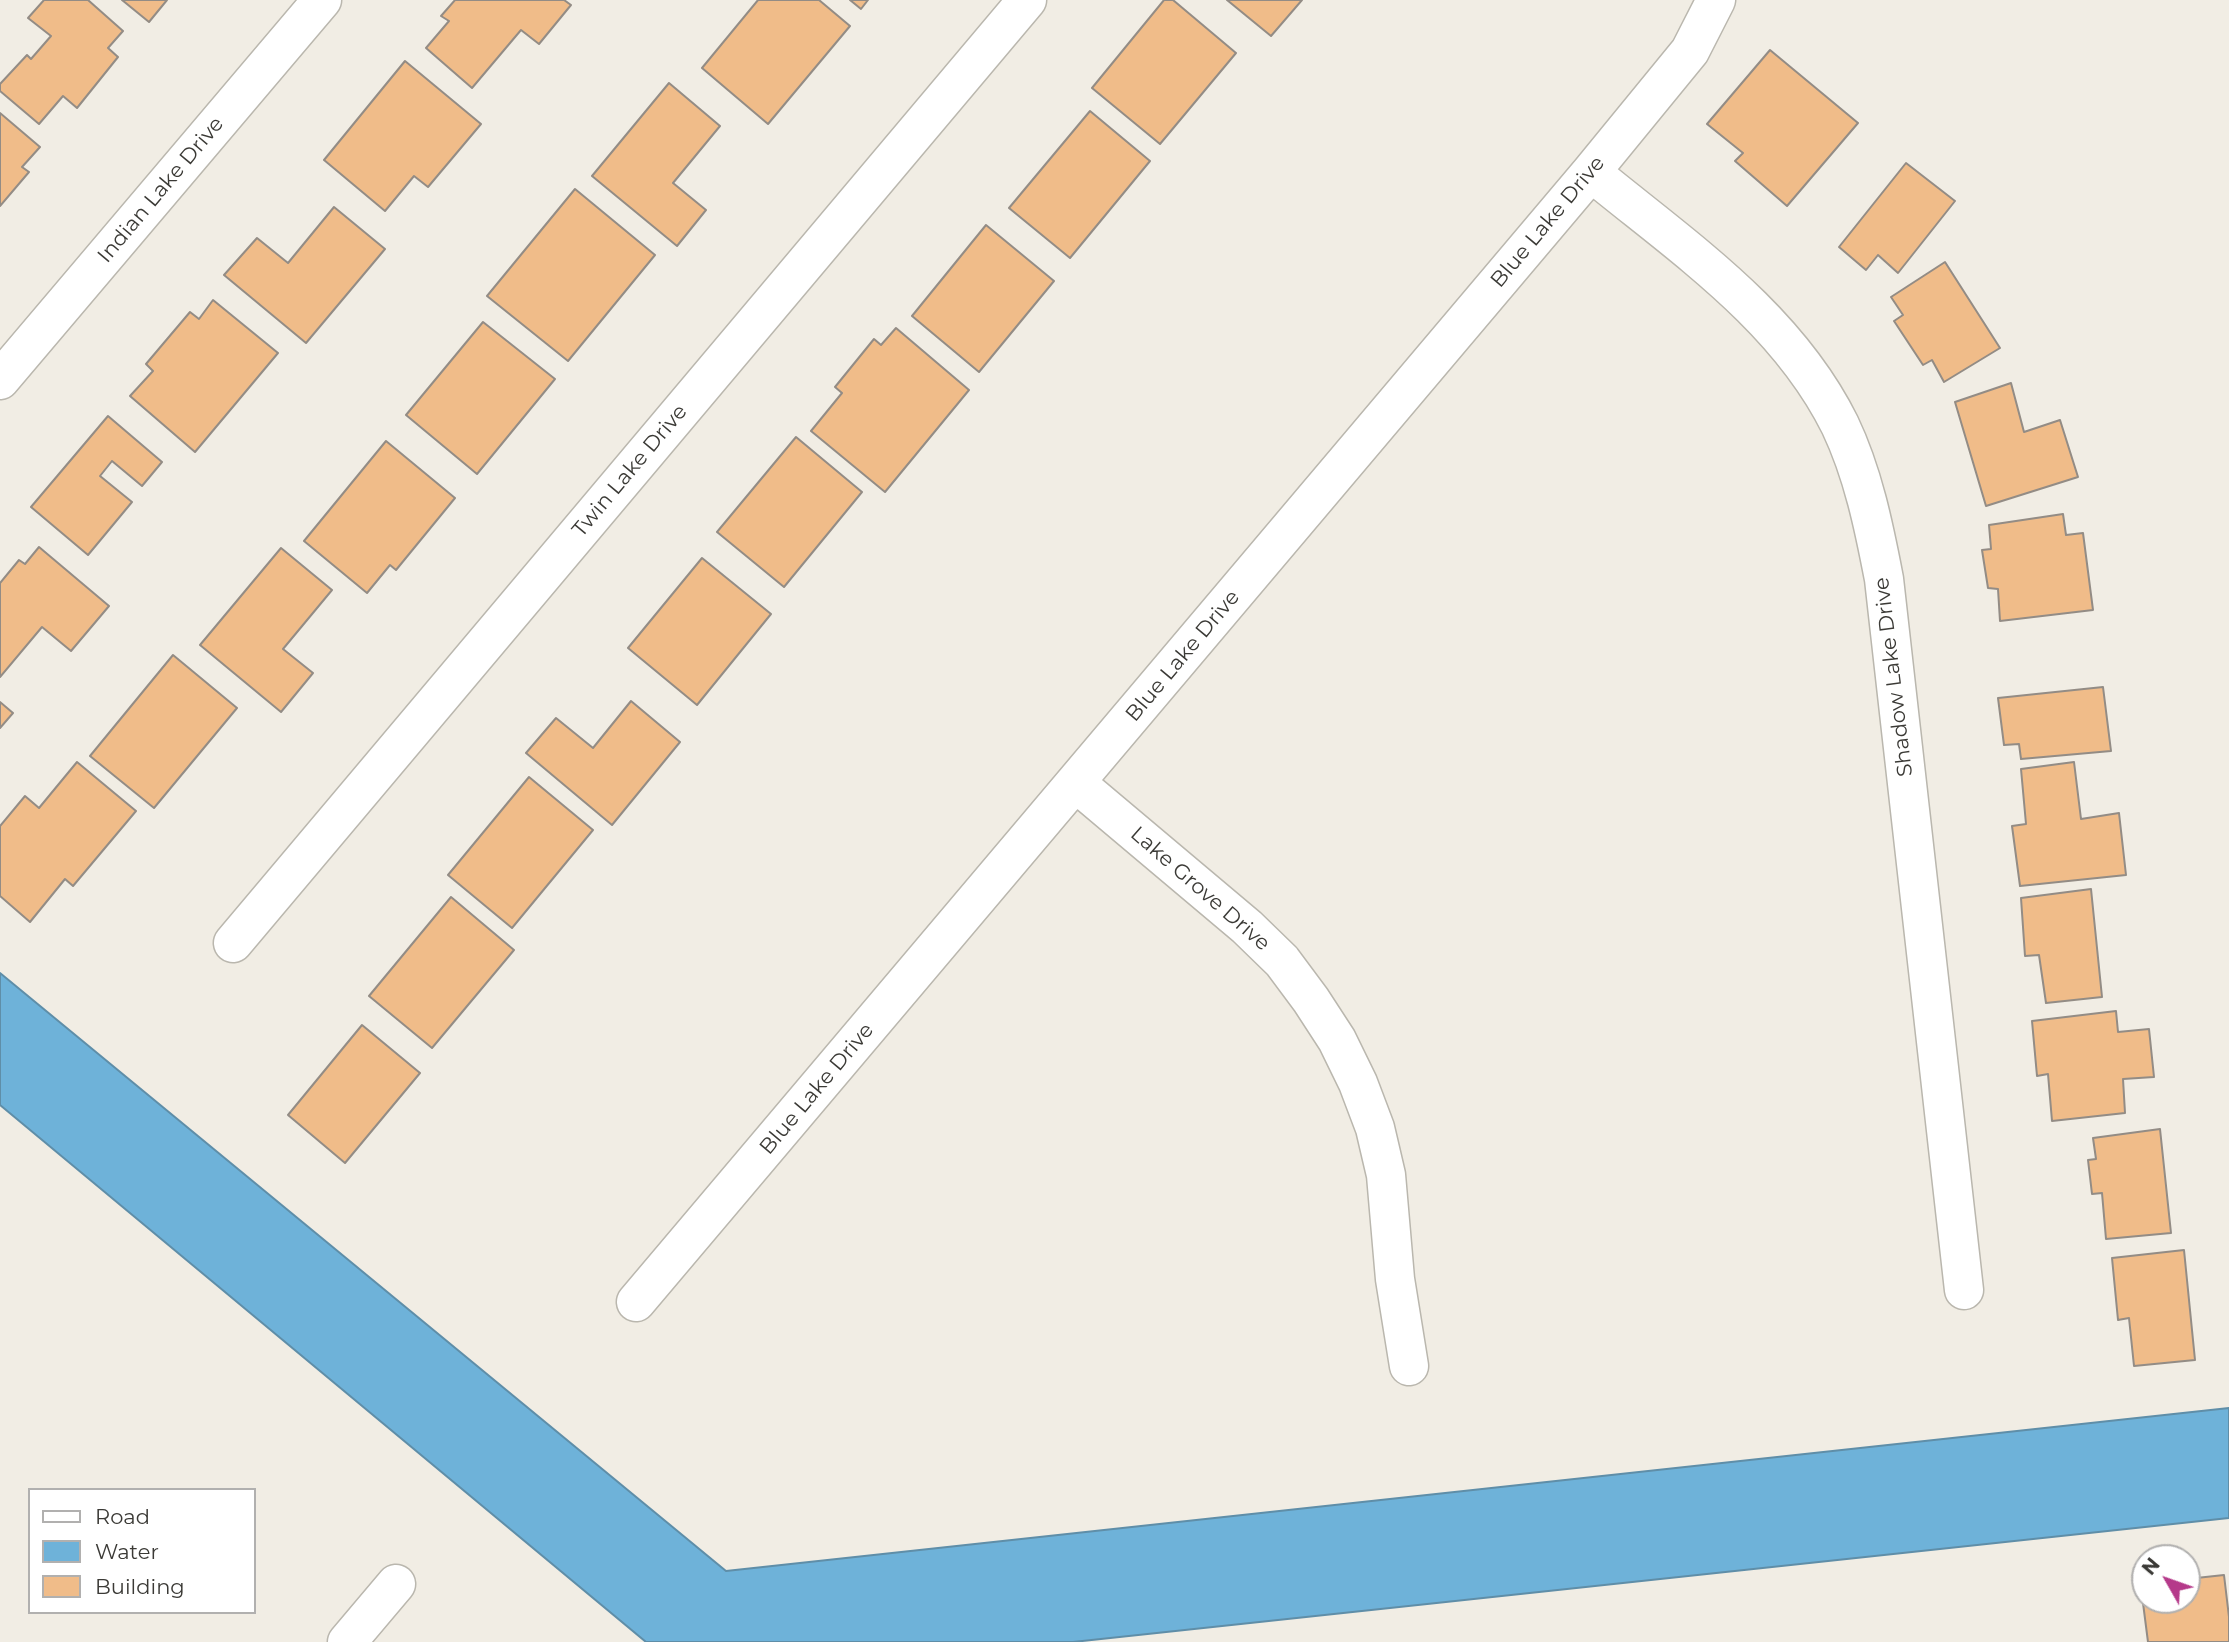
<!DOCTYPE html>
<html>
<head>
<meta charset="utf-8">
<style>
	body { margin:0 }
	#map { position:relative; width:2229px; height:1642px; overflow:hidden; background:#f1ede4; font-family:Montserrat,sans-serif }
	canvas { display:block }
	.legend { position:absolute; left:28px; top:1488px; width:228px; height:126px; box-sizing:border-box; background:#fff; border:2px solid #b1b0af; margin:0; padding:9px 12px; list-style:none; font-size:21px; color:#3b3a36 }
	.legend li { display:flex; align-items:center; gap:14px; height:35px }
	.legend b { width:35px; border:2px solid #b1b0af }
	.north { position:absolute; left:2131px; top:1544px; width:70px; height:70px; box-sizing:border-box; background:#fff; border:2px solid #b1b0af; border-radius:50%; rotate:310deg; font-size:19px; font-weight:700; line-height:28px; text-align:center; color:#3b3a36 }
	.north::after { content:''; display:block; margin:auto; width:24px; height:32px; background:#b53a8a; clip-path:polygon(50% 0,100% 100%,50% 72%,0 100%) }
</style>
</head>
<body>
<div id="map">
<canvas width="2229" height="1642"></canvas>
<ul class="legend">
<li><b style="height:9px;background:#fff"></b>Road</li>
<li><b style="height:19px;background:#6eb2d9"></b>Water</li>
<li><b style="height:19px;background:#f0bc89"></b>Building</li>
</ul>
<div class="north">N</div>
</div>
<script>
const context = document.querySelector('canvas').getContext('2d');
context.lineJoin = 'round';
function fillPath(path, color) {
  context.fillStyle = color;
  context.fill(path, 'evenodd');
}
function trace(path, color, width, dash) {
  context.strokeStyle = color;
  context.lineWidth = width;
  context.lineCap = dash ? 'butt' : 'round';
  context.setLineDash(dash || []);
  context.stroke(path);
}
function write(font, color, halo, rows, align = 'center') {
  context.font = font + ' Montserrat,sans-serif';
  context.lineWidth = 5;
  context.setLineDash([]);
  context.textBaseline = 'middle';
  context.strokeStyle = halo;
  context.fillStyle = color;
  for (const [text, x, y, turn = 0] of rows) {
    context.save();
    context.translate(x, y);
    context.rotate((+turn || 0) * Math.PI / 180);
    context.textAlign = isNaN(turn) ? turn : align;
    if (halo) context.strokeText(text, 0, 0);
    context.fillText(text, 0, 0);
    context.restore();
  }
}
const water = new Path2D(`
	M0,973L726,1571L2229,1408V1518L1073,1642H646L0,1105Z`);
fillPath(water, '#6eb2d9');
trace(water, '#5f8ea8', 2);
const building = new Path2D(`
	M44,0H88L123,31L108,48L118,57L77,108L63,96L39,124L0,91V84L27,55L31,59L51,36L28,18Z
	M122,0H167L149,22Z
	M455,0H564L571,5L539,44L521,30L472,88L426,48L449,21L441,16Z
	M758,0H819L850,26L768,124L702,68Z
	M850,0H868L861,9Z
	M1164,0H1173L1236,53L1160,144L1092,88Z
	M1227,0H1302L1271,36Z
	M1770,50L1858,123L1787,206L1735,161L1743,153L1707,124Z
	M405,61L481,124L428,187L414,176L385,211L324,160Z
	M669,83L720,126L673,183L706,210L677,246L592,176Z
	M1090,111L1150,161L1070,258L1009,208Z
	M0,113L40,147L22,167L29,172L0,206Z
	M1906,163L1955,201L1898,273L1878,255L1866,270L1839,247Z
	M575,189L655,255L568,361L487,296Z
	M334,207L385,249L306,343L224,275L257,238L288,263Z
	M986,225L1054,281L979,372L912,316Z
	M1945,262L2000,348L1944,382L1932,360L1923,365L1894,321L1903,315L1891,297Z
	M213,300L278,353L195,452L130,396L153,371L146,364L190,312L199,319Z
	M483,322L555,379L477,474L406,415Z
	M896,328L969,390L885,492L811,431L842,393L835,387L874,339L881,345Z
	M2011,383L2024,432L2060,420L2078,477L1986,506L1955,402Z
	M108,416L162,462L142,486L112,461L100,476L132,502L88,555L31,507Z
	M796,437L862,492L784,587L717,532Z
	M386,441L455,498L396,570L390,565L367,593L304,541Z
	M2063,514L2066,535L2083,533L2093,610L2000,621L1998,589L1988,588L1982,550L1991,549L1989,525Z
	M39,547L109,606L71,651L42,627L0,677V583L19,560L25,564Z
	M281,548L332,590L283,649L313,673L281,712L200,645Z
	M702,558L771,614L697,705L628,648Z
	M173,655L237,708L154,808L90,756Z
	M2103,687L2111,751L2021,759L2019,744L2004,745L1998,698Z
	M631,701L680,742L612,825L526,753L556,718L593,748Z
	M0,702L13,713L0,728Z
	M77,762L136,811L73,886L65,879L30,922L0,896V826L25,796L39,808Z
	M2074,762L2081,819L2119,813L2126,875L2020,886L2012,826L2026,824L2021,769Z
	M529,777L593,830L512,928L448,875Z
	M2091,889L2102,997L2046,1003L2039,955L2025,956L2021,898Z
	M451,897L514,950L432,1048L369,996Z
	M2116,1011L2118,1032L2149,1029L2154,1077L2123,1079L2125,1113L2052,1121L2048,1074L2037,1076L2032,1021Z
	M362,1025L420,1073L345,1163L288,1115Z
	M2160,1129L2171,1233L2106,1239L2102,1193L2092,1194L2088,1160L2096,1159L2093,1138Z
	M2184,1250L2195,1360L2134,1366L2129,1318L2118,1320L2112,1258Z
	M2224,1575L2229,1617V1642H2148L2143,1603L2152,1600H2187V1579Z`);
fillPath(building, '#f0bc89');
trace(building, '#938c85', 2);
const minor = new Path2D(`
	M1591,172C1682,247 1786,316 1840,425C1863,473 1874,527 1884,579L1964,1290
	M0,380L322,0
	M1076,783L1247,927L1282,961L1311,1000L1337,1040L1358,1083L1375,1128L1386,1175L1395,1279L1409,1366
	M233,943L1027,0
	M636,1302L1591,172L1690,51L1716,0
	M347,1642L396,1584`);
trace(minor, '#bab7ae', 41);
trace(minor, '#fff', 38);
write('21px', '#3b3a36', '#fff', [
	["Indian Lake Drive",161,190,-50],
	["Blue Lake Drive",1548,222,-50],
	["Twin Lake Drive",630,471,-50],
	["Blue Lake Drive",1183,656,-50],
	["Shadow Lake Drive",1894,677,-97],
	["Lake Grove Drive",1200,889,41],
	["Blue Lake Drive",817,1089,-50]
]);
</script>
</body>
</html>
